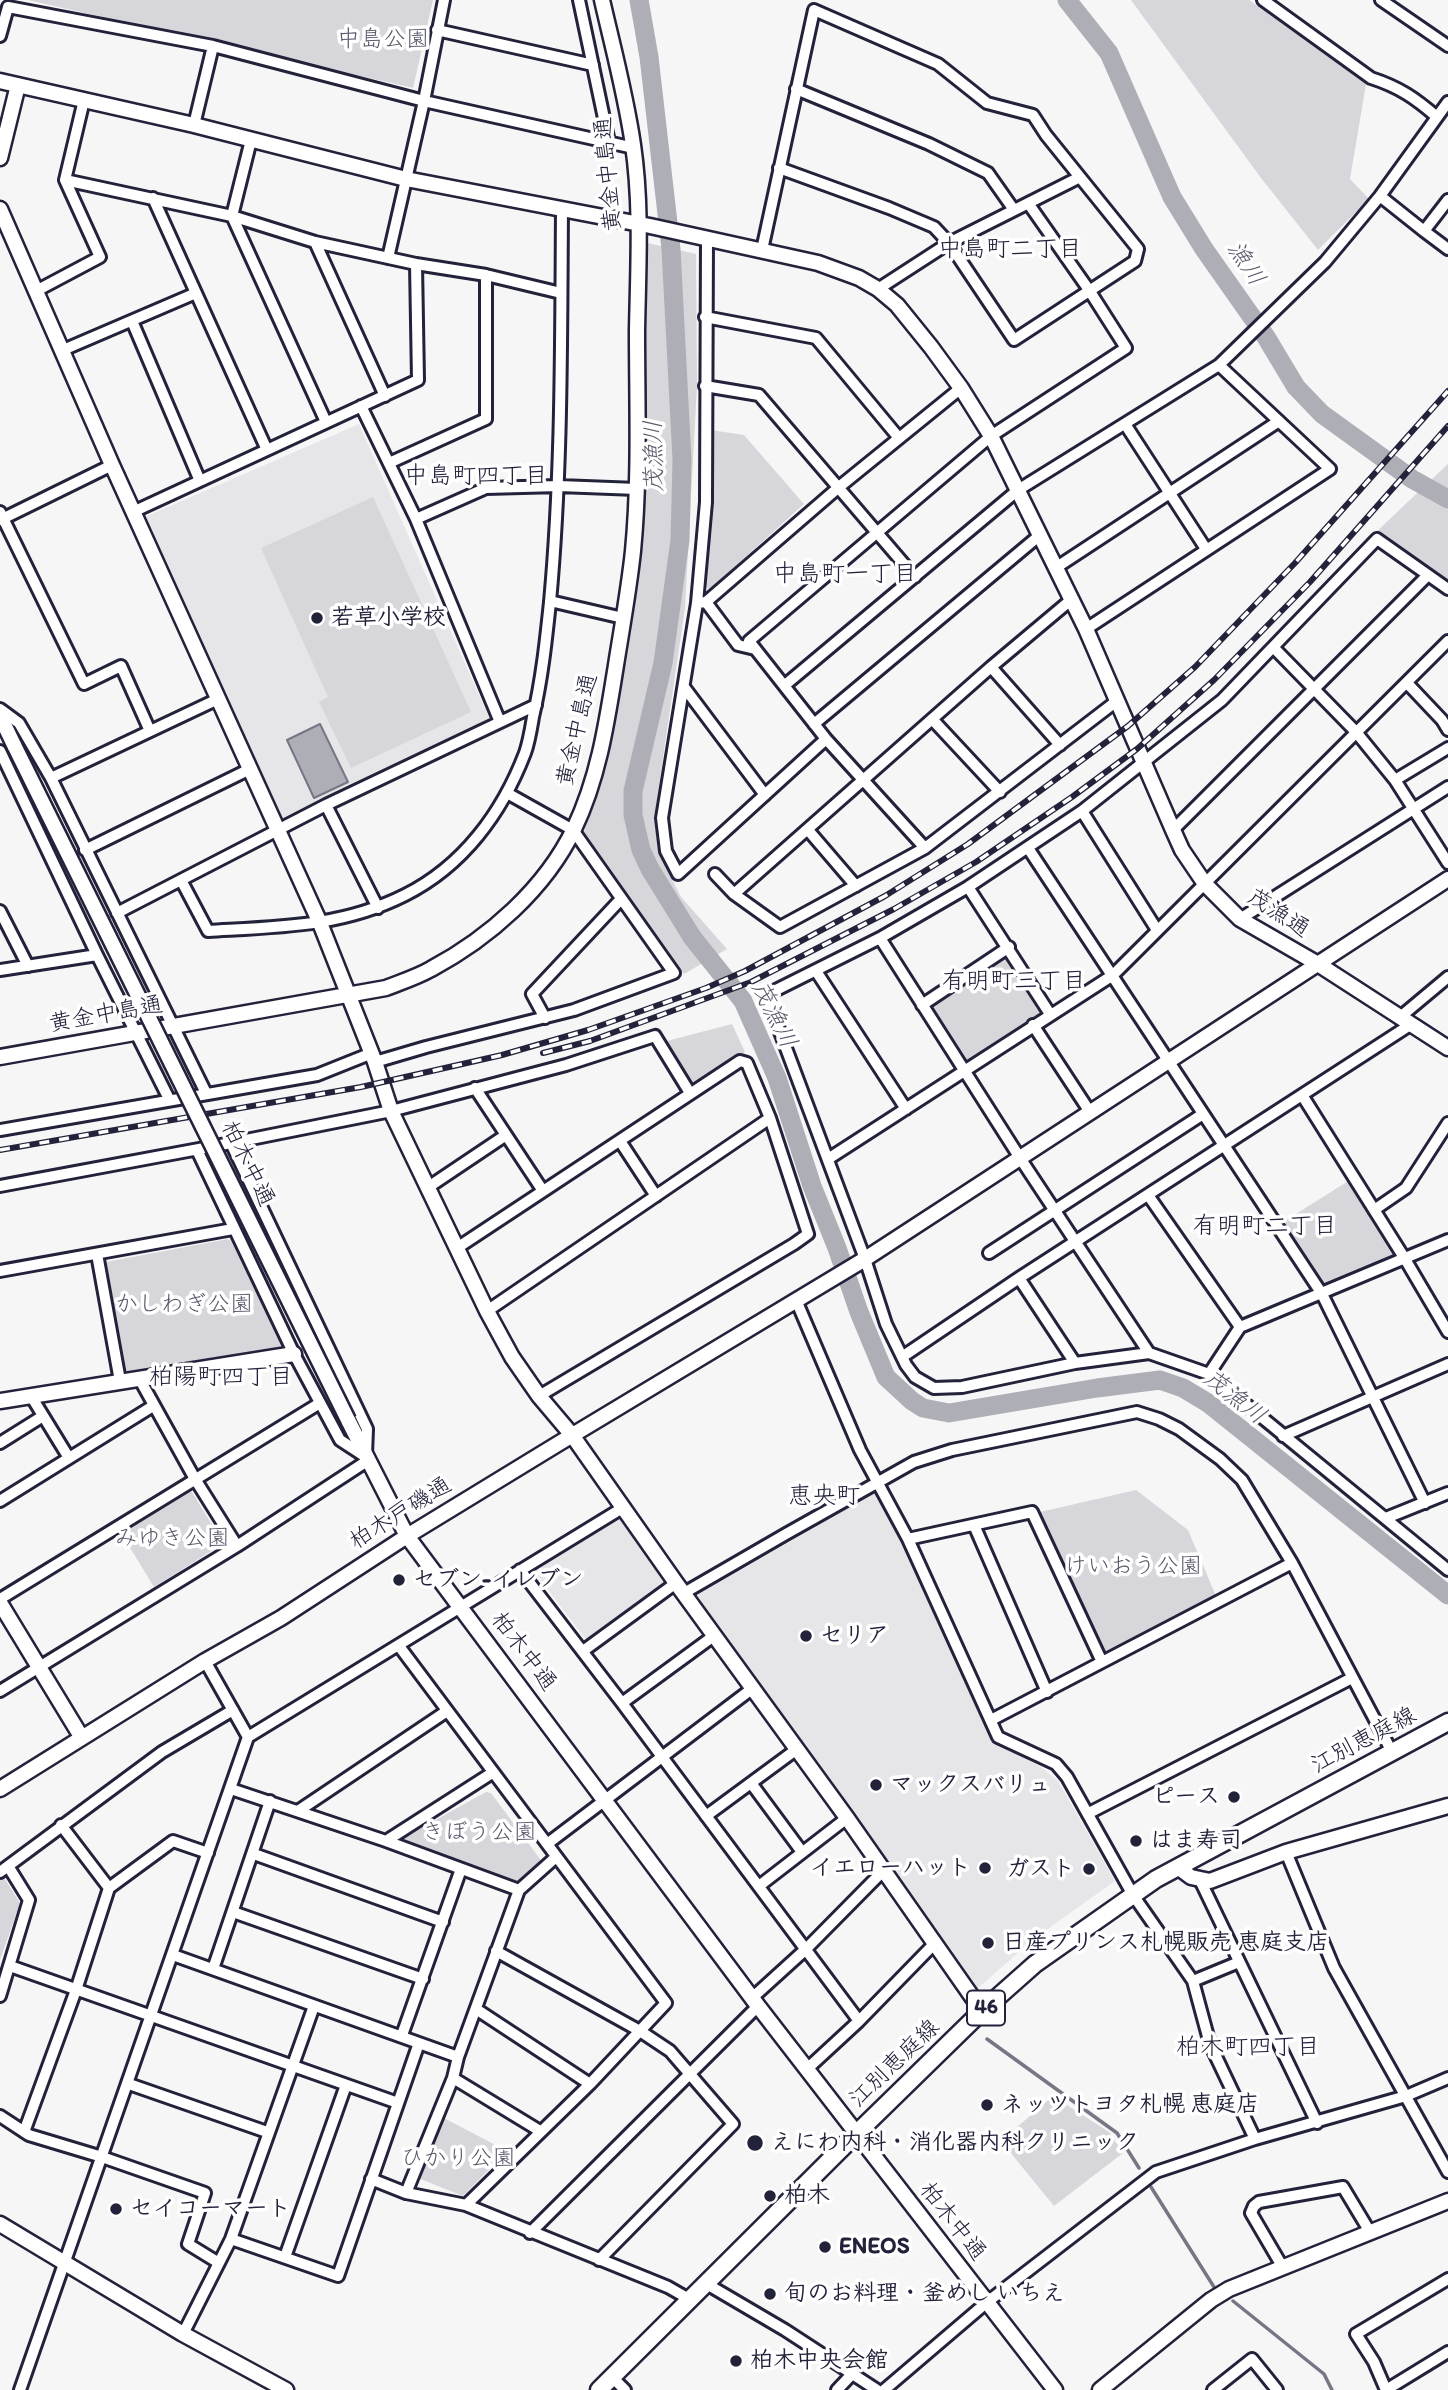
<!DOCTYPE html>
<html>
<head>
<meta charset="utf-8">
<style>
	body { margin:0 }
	canvas { display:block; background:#f6f6f7 }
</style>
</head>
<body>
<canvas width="1448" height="2390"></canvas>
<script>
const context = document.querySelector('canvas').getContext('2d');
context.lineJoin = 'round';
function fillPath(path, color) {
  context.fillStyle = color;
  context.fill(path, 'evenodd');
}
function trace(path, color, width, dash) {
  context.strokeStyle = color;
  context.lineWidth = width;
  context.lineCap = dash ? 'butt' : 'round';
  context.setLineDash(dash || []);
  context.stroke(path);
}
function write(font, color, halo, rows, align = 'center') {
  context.font = font + ' Itim,"Klee One",sans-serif';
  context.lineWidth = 7;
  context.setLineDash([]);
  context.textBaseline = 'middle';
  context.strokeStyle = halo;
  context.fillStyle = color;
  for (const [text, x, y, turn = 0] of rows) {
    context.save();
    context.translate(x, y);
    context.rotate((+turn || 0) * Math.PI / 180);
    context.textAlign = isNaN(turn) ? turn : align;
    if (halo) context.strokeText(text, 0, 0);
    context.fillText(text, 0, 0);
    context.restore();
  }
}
fillPath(new Path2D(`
	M359,424L490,720L349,785L279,824L145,517Z
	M880,1490L991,1740L1041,1767L1058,1781L1115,1881L1035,1938L978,1988L973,1987L694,1597Z
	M618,1516L665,1581L586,1640L534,1571Z`), '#e6e6e9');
fillPath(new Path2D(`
	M28,0H433L413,88Z
	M1131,0H1249L1366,84L1350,179L1369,199L1318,250L1261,178Z
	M643,242L696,254L697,386L685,608L654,819L659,853L681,897L727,949L684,974L583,835L601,776L613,720L640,557Z
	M711,430L744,435L804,504L710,589L707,588Z
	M1448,464V583L1375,533Z
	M373,497L471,712L351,768L319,702L328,697L261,548Z
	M1008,955L1043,1012L967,1061L930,1005Z
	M732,1024L745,1052L690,1087L663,1042Z
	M1350,1180L1393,1246V1254L1321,1284L1283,1222Z
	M228,1239L231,1241L282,1344L280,1347L125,1375L106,1262Z
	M1136,1490L1188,1530L1216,1596L1102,1653L1040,1512Z
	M188,1491L192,1492L222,1541L221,1545L154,1587L121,1533Z
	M486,1792L491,1793L540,1859V1862L517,1881L404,1842L403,1838Z
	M3,1876L20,1903L0,1960V1878Z
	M1053,2096L1109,2132L1123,2153L1054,2206L1001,2141Z
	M442,2117L507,2151L463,2196L418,2178Z`), '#d7d7db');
const water = new Path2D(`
	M320,724L348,782L314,798L287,740Z`);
fillPath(water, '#aeaeb7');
trace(water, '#767685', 2);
trace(new Path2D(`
	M987,2039L1117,2133L1139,2168
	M1151,2187L1214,2287
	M1233,2301L1324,2374L1332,2390`), '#767685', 3.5);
trace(new Path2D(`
	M639,0L649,57L671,249L682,460L680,540L663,663L633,791V815L641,850L650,869L692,937L743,1001L777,1078L812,1186L837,1248L859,1312L886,1377L912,1401L923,1408L949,1413L1097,1388L1160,1380L1183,1388L1208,1403L1448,1595
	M1067,0L1109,53L1172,197L1204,249L1266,337L1296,387L1322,414L1412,479L1448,499`), '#aeaeb7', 19);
const street = new Path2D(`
	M579,0L609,142
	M1263,0L1371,78C1399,87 1415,98 1437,117
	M1381,0L1448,46
	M437,30L593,65
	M0,36L8,7L213,46L424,101L634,148
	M796,89L929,144L988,173L1014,210
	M194,125L213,46
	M251,140L232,216L326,422
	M779,168L889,208L934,227L949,243L1080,177
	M65,180L232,216L315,242L416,264L486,275L561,293
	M1380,196L1424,231L1448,200
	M153,198L267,450
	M1424,231L1448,249
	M315,242L385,396
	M762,250L814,10L938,64L987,103L1033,115L1046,135L1138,249L1135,261L1014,340L949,243L878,289
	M388,258L424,101L444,0
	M36,291L100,257L65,180L84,100
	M705,317L816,338L899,438
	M132,321L200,481
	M63,350L196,293
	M705,386L759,395L915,577
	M361,406L416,519L500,722
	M1125,424L1206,549
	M389,463L486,419V275
	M135,511L418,380L416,264
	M0,512L84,684L121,666L150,731
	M416,519L486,488L559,486L637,489
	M0,520L112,465
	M1057,567L1279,421
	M1448,589L1377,539L1222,700L1082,811L968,887L880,938L772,992L768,1000L865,1259L886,1324L906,1365L915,1377L934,1388L962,1387L1075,1363L1149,1353L1209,1374L1448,1570
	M1072,599L991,667L734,894L780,927L925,848L1118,700
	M550,601L623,618
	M706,602L738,645L755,649
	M697,603L706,502L707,239
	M1086,629L1330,469L1219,365
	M1274,648L1356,732L1395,780L1448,863
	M991,667L1060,745
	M1407,683L1442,720L1448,730
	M785,685L1018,490L1219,365L1325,262L1380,196L1448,102
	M684,687L765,795
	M0,709L19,723L51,778L206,1093
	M932,719L1000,792
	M814,724L1040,535
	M826,739L678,874L666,851L662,818L697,603L706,602L839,487L961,388
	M0,751L97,955L169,1099
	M51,778L218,699
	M1395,780L1448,748
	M326,805L378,908
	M1082,811L1157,930
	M808,830L856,886
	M1173,830L1428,575
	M925,848L826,739L749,641L991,436L1126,348L1089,290L1028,203
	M1028,848L1322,1294L1425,1503
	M85,850L250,769
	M715,874L734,894
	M181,880L208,931C277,927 342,927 405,895C463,866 502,813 525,753C529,742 531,729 533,717C542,679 546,640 550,602C562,471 561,340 562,210
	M968,887L1050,1014
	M0,911L28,966
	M117,913L326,805L536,705
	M1240,919L1448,787
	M880,938L1020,1158L1149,1353
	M0,970L97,955
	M816,971L906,1109
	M922,1005L1009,947
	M545,1018L532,994L621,899
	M1399,1018L1448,977
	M1033,1025L1090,1112
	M375,1062L426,1047L574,1010L674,973L573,830L507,793
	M475,1088L543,1191
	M1302,1095L1405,1259L1448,1332
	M0,1130L317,1075L372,1053
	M620,1141L656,1196
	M231,1143L367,1429L366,1455
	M197,1150L294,1354L340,1440L366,1457
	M828,1159L1113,975L1448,641
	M0,1186L231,1143L391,1111L566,1065L655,1036L690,1093
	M427,1188L506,1135
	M1148,1195L1240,1327
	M1374,1210L1406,1188L1448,1123
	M457,1248L740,1061L747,1063L770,1118L808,1234L794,1244L539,1396
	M989,1253L1203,1114
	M97,1254L120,1381
	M0,1271L233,1229
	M1019,1278L1075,1363
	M796,1300L860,1450L908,1539L998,1737L1056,1764L1067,1777L1133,1895L1193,1981
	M487,1311L770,1118
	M902,1357L1019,1278L1410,1025
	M1209,1374L1240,1327L1448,1240
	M139,1378L195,1479L237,1546
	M31,1396L69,1458
	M1283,1436L1448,1364
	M0,1443L43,1416
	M0,1501L153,1406
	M1386,1518L1448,1493
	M974,1525L1047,1692
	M908,1539L1032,1512L1102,1662
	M520,1570L622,1703L859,2021
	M684,1593L786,1534L914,1462L952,1450L1137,1412L1159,1419L1179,1429L1220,1459L1242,1480L1292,1563L1392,1752
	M0,1599L320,1403
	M399,1646L666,2003L590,2084L466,2205
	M583,1651L676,1583
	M0,1691L237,1546L367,1461
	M622,1703L715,1635
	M991,1720L1292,1563
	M248,1737L624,1507
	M751,1783L802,1852
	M231,1789L386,1841L519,1890L458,2057L453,2078L406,2193
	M298,1811L447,1711
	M1089,1813L1352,1678
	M706,1816L797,1749
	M61,1825L109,1888
	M386,1841L492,1773
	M547,1844L753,1688
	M1286,1852L1334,1968L1448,2172
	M254,1854L443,1922
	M0,1872L162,1752L233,1710
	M1200,1880L1317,2123
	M759,1886L847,1818
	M519,1890L556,1857
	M233,1912L423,1979
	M496,1951L640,2031L670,2051L733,2124L599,2260
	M173,1955L458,2057
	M1239,1962L1193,1981L1210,2044L1255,2139
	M10,1966L398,2103
	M213,1969L270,1801
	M0,1996L29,1900L8,1866
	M752,1998L806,1949L883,1871
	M476,2009L590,2084
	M402,2035L461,1869
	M807,2069L859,2021L935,1943
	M453,2078L540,2131
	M129,2084L267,2132
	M0,2116L29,2135L102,2157L205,2193L188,2244L219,2263
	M24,2132L76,1990L109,1888L173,1841L208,1853
	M371,2179L406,2193L466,2205L668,2287L689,2299
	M530,2233L758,2006
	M231,2239L338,2276L419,2043
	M285,2257L346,2085
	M1282,2266L1251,2213L1254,2206L1259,2202L1343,2187L1370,2232
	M705,2283L785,2330L877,2390
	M183,2334L231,2239L314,2006
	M612,2377L625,2390
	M20,2390L248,1737L205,1661
	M837,2390L853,2373
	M884,2390L986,2303L1156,2172L1255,2139L1406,2096L1448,2078
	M1213,2390L1252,2359L1277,2390
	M1386,2390L1374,2362L1356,2334L1448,2279
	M1386,2390L1448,2352`);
const secondary = new Path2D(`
	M0,81L194,125L406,179L650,226L818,263L859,278L878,289L897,305L931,347L961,388L991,436L1086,629L1173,830L1182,850L1205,884L1240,919L1318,964L1448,1048
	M0,158L18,85
	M0,209L112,465L320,923L375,1062L391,1111L487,1311L512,1357L539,1396L572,1435L676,1583L847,1818L982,2011
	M0,716L15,747
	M0,1057L386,988C401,982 417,977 431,969C489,938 545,889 574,829C599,777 607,721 616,665C622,627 629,589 633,551C640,478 637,404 637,331C638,270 642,206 633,145C626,96 613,48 602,0
	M0,1401L294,1354
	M348,1420L407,1536L758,2006L1055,2390
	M0,1603L82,1738
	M0,1789L205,1661L281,1618L407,1536L556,1445L865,1259L1448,879
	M1179,1868L1191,1877L1210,1881L1286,1852L1448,1806
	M0,2224L183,2334L286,2390
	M1100,2390L1211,2300L1229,2289L1448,2201`);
const primary = new Path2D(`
	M599,2390L856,2134L982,2011L1035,1964L1156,1879L1448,1722`);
trace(street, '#22223b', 16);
trace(secondary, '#22223b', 19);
trace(primary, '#22223b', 21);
trace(street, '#fff', 10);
trace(secondary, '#fff', 14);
trace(primary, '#fff', 16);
const rail = new Path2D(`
	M543,1053L590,1041L751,982L894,909L976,862L1072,797L1137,749L1214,680L1310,582L1448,426
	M0,1150L361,1087L502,1055L588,1030L706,988L745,971L885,896L968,844L1128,726L1195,667L1295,563L1448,391`);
trace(rail, '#22223b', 6);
trace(rail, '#fff', 3.5, [10]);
const secondaryBridge = new Path2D(`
	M15,747L348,1420`);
trace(secondaryBridge, '#22223b', 19, []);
trace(secondaryBridge, '#fff', 14);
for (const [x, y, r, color] of [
	[317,618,7,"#22223b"],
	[399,1580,7,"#22223b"],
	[806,1636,7,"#22223b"],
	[876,1785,7,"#22223b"],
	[1234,1797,7,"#22223b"],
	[1136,1841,7,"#22223b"],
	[985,1868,7,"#22223b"],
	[1089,1869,7,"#22223b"],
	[988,1943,7,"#22223b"],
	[987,2105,7,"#22223b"],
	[755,2143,9,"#22223b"],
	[770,2196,7,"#22223b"],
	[116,2209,7,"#22223b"],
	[825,2247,7,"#22223b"],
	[770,2294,7,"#22223b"],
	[736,2361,7,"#22223b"]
]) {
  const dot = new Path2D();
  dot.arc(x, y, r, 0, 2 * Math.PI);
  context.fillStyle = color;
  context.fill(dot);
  trace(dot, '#fff', 2.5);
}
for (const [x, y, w] of [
	[986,2008,38]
]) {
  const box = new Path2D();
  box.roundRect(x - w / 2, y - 17.5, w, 35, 5);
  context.fillStyle = '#fff';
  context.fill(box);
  trace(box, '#22223b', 2);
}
write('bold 21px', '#22223b', null, [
	["46",986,2008]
]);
write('23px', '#58586b', '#fff', [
	["中島公園",383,40],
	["かしわぎ公園",184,1305],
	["みゆき公園",172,1539],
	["けいおう公園",1133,1567],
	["きぼう公園",479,1833],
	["ひかり公園",458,2159]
]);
write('23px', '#22223b', '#fff', [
	["黄金中島通",609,174,-95],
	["黄金中島通",578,730,-77],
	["茂漁通",1278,914,33],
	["黄金中島通",106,1015,-10],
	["柏木中通",247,1164,64],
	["柏木戸磯通",401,1514,-32],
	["柏木中通",523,1652,53],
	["江別恵庭線",1364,1741,-28],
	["江別恵庭線",895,2064,-44],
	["柏木中通",952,2222,52]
]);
write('bold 23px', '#22223b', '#fff', [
	["若草小学校",331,618],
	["セブン-イレブン",413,1580],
	["セリア",820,1636],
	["マックスバリュ",890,1785],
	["ピース",1220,1797,"right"],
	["はま寿司",1150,1841],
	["イエローハット",971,1868,"right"],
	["ガスト",1075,1869,"right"],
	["日産プリンス札幌販売 恵庭支店",1002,1943],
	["ネッツトヨタ札幌 恵庭店",1001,2105],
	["えにわ内科・消化器内科クリニック",771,2143],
	["柏木",784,2196],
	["セイコーマート",130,2209],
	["ENEOS",839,2247],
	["旬のお料理・釜めし いちえ",784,2294],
	["柏木中央会館",750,2361]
], 'left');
write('24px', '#22223b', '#fff', [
	["中島町二丁目",1010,250],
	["中島町四丁目",476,477],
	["中島町一丁目",845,575],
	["有明町三丁目",1014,982],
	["有明町二丁目",1265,1227],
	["柏陽町四丁目",221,1378],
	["恵央町",824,1497],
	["柏木町四丁目",1248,2048]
]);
write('italic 24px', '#5a5a6d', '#fff', [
	["漁川",1245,264,57],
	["茂漁川",655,456,-91],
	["茂漁川",773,1015,63],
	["茂漁川",1234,1398,38]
]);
</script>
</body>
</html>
